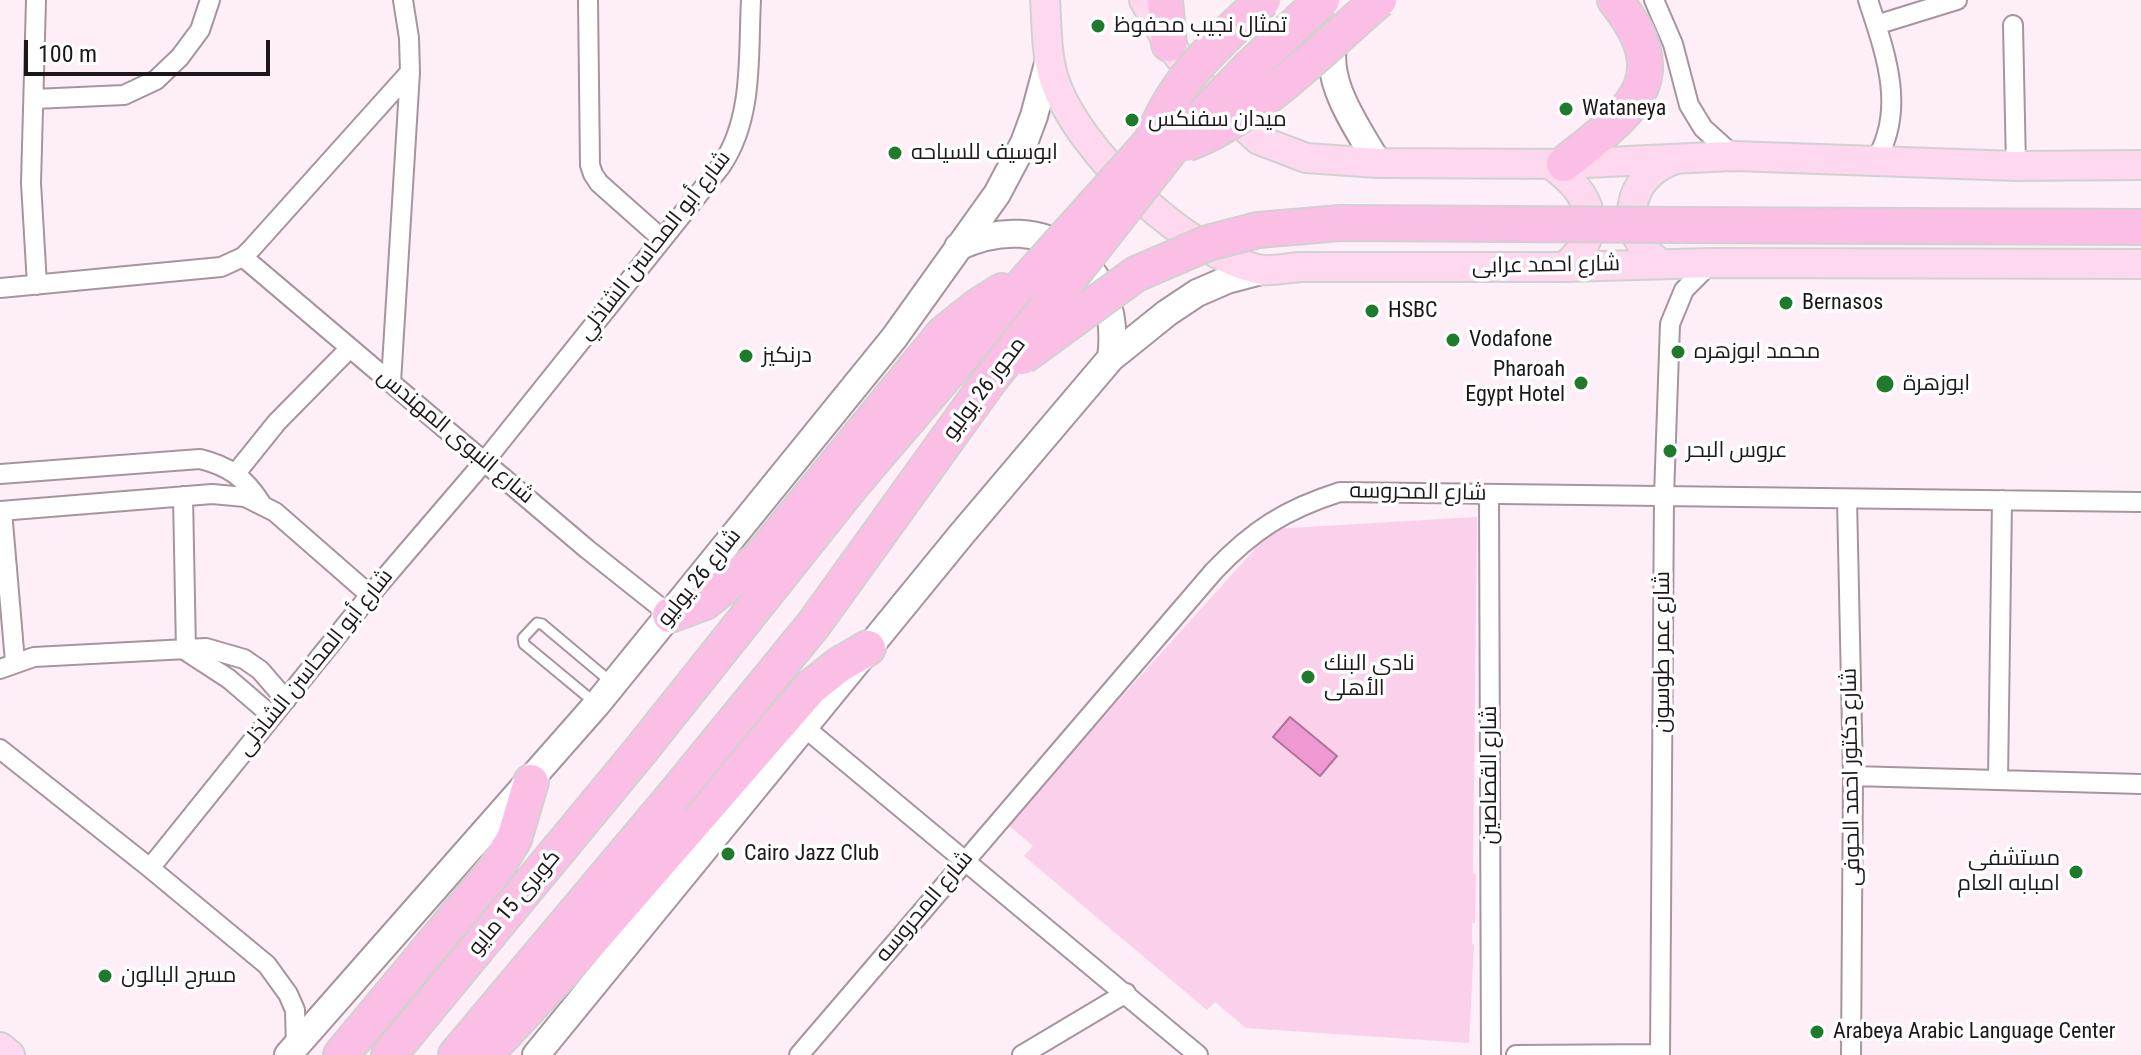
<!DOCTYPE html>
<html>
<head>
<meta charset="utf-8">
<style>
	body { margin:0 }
	#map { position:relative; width:2141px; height:1055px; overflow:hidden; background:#fdeef7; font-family:"Roboto Condensed",sans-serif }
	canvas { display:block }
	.scale { position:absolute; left:24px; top:40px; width:246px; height:36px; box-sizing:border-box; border:4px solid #1d171b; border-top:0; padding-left:10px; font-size:24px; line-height:28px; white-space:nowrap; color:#1d171b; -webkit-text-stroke:6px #fff; paint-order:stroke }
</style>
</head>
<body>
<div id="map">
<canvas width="2141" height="1055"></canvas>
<div class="scale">100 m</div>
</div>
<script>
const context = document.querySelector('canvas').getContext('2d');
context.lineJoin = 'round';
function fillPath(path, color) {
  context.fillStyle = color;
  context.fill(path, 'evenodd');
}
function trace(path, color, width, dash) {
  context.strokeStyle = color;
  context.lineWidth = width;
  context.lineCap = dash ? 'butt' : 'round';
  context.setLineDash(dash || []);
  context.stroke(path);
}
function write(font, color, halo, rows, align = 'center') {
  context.font = font + ' "Roboto Condensed",Cairo,sans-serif';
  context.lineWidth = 7;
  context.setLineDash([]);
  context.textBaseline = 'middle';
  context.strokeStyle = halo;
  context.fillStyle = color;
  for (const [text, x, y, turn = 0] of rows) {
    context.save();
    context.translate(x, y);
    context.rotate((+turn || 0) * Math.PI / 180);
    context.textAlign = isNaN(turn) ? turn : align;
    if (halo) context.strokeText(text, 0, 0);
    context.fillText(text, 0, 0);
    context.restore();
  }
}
fillPath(new Path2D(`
	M1477,517L1473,873L1476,874L1475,923H1472V944L1474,945L1469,1043L1246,1028L1215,1002L1207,1010L1024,856L1033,846L1007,824L1273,529Z`), '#fad0ea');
const water = new Path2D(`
	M1290,717L1337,756L1320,776L1273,737Z`);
fillPath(water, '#ef99d2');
trace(water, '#b0729b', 2);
const lane = new Path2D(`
	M594,702L524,644L523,638L537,623L542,624L611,682`);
const street = new Path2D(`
	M36,0L31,183L37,285
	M588,0L590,165L593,174L599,183L662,239
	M1654,0L1673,44L1689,105L1703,128L1734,156
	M1868,0C1885,52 1907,110 1875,161
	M1876,25L1957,0
	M2013,25L2016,166
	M34,99L124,95L156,80L180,57L200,30L210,0
	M243,257L587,549L670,615
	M0,288L221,267L243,257L252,248L410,72
	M391,382L410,72L409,38L403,0
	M236,473L277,422L350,348
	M0,474L200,459C229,466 245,478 261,503
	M1489,494L1491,1055
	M183,496L186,651
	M1847,499L1853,776L1851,1055
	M0,511L212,494L245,497L275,512L370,595
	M2,511L15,662
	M186,651L229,679L272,716
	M0,669L34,657L206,648L244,659L260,670L286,700
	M804,727L1198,1055
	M0,749L150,868L267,965L288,994L295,1010L296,1047
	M1853,776L2141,784
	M1998,780L2002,500
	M150,868L370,595L484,462L721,166C754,118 748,55 751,0
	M799,1055L1214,571C1253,530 1286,509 1340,492L2141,502
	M1022,1055L1126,993
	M1516,1055L1660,1054
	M1660,1055L1664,496L1670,324L1684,290L1711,263`);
const secondary = new Path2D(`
	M1338,30C1317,74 1357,127 1378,163
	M958,247C1044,206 1124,264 1111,358
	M288,1055L597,704L894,338L997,194L1024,143L1034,116L1049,60
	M536,1055L961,535L1111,358L1167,313L1197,293L1227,280L1265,270`);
const primary = new Path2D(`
	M1045,0C1047,26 1046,54 1054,79C1076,149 1189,258 1263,270C1274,271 1288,268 1300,267H1564L1711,263L2141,264
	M1144,0L1169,44L1209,95L1259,140L1306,158L1378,163L1564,164L1734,156L2016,166L2141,165
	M1550,164C1590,192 1609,231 1564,267
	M1661,264C1617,234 1624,176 1676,159
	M0,1047L10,1055`);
const highway = new Path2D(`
	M1165,0L1169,44
	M1564,164C1627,113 1681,82 1615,0
	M1679,225L2141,227
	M670,615L705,602L760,558L943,334L978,306L1002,291
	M341,1055L495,870L514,839L531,782
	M389,1055L641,750L852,485L1028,279
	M456,1055L671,799
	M485,1055L580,953L810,688L839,665L868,648`);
trace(lane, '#a6959f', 13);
trace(street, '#a6959f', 22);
trace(secondary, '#a6959f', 30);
trace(primary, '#d2d1d1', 32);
trace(highway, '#d2d1d1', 38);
trace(lane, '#fff', 9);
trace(street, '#fff', 18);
trace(secondary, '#fff', 26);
trace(primary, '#fdd8ef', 28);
trace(highway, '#fbbee5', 34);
const highwayBridge = new Path2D(`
	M1152,140C1175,78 1217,44 1263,0
	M1186,144C1259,116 1320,50 1379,0
	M1028,279L1159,133
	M1022,357L1136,274L1208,243L1258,230L1341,223L1679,225
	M671,799L814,624L989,381L1171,149L1248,69L1322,0`);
trace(highwayBridge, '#d2d1d1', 38, []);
trace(highwayBridge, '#fbbee5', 34);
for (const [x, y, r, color] of [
	[1098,26,8,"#1e7b2b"],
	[1566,109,8,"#1e7b2b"],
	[1132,120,8,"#1e7b2b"],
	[895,153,8,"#1e7b2b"],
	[1786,303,8,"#1e7b2b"],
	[1372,311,8,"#1e7b2b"],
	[1453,340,8,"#1e7b2b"],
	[1678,352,8,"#1e7b2b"],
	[746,356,8,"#1e7b2b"],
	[1581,383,8,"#1e7b2b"],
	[1885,384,10,"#1e7b2b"],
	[1670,451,8,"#1e7b2b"],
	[1308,677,8,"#1e7b2b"],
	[728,854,8,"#1e7b2b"],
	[2076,872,8,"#1e7b2b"],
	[105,976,8,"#1e7b2b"],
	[1817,1032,8,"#1e7b2b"]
]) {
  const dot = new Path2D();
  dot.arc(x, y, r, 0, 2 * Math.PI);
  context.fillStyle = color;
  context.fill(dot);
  trace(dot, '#fff', 3);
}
write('22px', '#1d171b', '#fff', [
	["تمثال نجيب محفوظ",1114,26],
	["Wataneya",1582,109],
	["ميدان سفنكس",1148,120],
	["ابوسيف للسياحه",911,153],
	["Bernasos",1802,303],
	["HSBC",1388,311],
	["Vodafone",1469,340],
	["محمد ابوزهره",1694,352],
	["درنكيز",762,356],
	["Pharoah",1565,370,"right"],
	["Egypt Hotel",1565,395,"right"],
	["ابوزهرة",1903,384],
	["عروس البحر",1686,451],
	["نادى البنك",1324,664],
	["الأهلى",1324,689],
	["Cairo Jazz Club",744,854],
	["مستشفى",2060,859,"right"],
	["امبابه العام",2060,884,"right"],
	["مسرح البالون",121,976],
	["Arabeya Arabic Language Center",1833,1032]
], 'left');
write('22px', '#1d171b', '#fff', [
	["شارع أبو المحاسن الشاذلي",655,246,-52],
	["شارع احمد عرابى",1546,266,-1],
	["محور 26 يوليو",985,389,-53],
	["شارع النبوى المهندس",455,437,40],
	["شارع المحروسه",1418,493,1],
	["شارع 26 يوليو",700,578,-51],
	["شارع عمر طوسون",1663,652,-90],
	["شارع أبو المحاسن الشاذلى",316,663,-51],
	["شارع القصاصين",1490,775,-90],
	["شارع دكتور احمد الحوفى",1852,777,-91],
	["كوبرى 15 مايو",515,903,-50],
	["شارع المحروسه",925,907,-50]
]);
</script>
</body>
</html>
